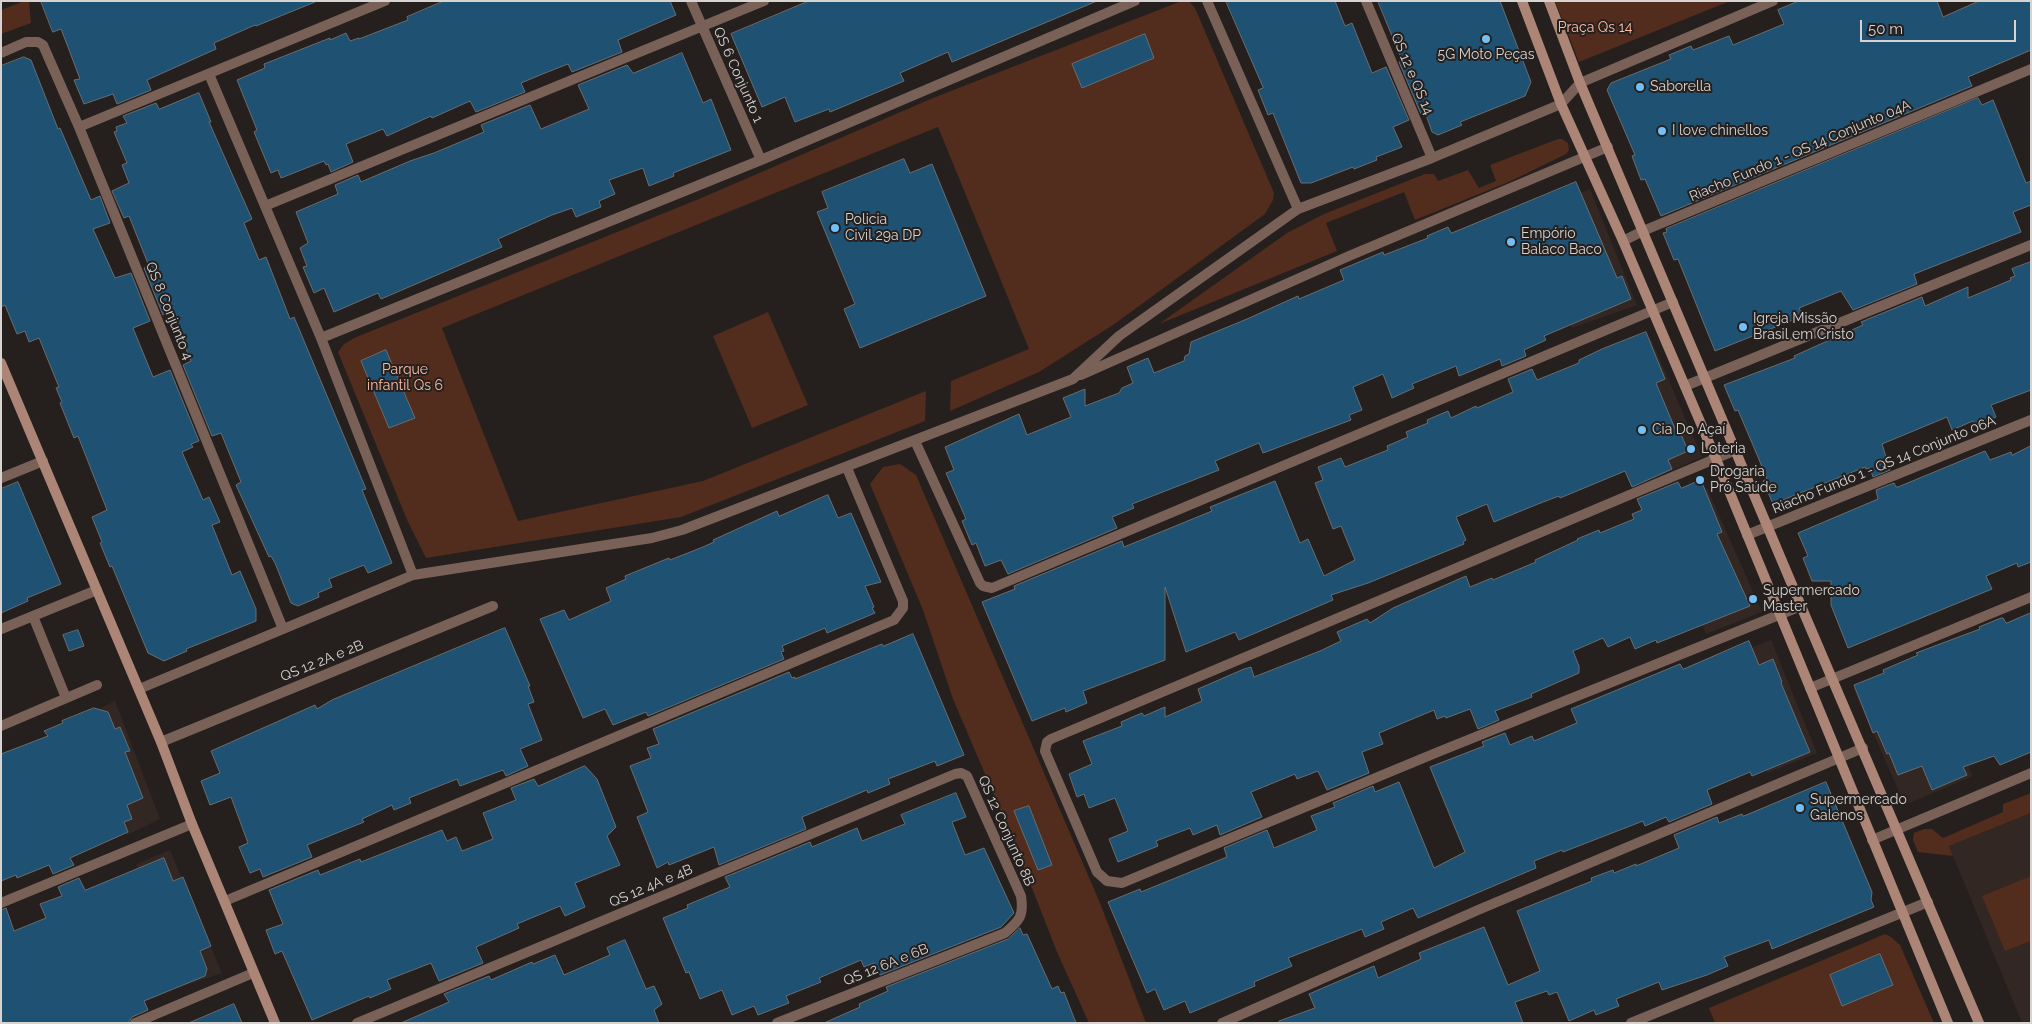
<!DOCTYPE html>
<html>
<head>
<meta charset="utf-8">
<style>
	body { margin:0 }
	#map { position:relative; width:2032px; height:1024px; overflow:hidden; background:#25201e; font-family:Raleway,sans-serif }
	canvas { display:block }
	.frame { position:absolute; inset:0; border:2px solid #d6d3d1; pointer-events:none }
	.scale { position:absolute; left:1860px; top:20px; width:156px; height:22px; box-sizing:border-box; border:2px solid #d6d3d1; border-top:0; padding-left:6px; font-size:15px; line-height:18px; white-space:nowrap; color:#d6d3d1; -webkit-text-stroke:4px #25201e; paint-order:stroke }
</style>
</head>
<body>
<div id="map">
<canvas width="2032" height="1024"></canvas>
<div class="frame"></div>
<div class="scale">50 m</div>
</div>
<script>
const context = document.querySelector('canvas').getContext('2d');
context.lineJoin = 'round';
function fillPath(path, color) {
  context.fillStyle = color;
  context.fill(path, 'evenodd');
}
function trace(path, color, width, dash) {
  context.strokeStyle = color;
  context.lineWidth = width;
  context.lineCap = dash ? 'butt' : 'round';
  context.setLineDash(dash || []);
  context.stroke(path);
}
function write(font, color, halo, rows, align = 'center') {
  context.font = font + ' Raleway,sans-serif';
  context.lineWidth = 4;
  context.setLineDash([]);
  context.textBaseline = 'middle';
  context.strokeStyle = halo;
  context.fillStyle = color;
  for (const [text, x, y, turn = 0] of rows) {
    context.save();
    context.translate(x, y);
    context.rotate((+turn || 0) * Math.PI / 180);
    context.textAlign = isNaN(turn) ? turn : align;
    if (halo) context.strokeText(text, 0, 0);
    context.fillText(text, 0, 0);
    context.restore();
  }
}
fillPath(new Path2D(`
	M1590,189L1637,305L1572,328L1525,216Z
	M1650,337L1702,457L1643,483L1591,362Z
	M1707,488L1762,612L1706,634L1654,510Z
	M1771,640L1817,753L1767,773L1720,660Z
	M1919,660L1973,776L1905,805L1853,688Z
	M115,701L160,819L127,835L79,719Z
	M2031,813V1023H2022L1949,846Z
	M170,850L222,973L186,985L136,864Z`), '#322723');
fillPath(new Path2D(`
	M24,1H29L31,23L1,34V10Z
	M1189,1L1195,8L1274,193L1273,200L1265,214L1113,325L1039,372L950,411L951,381L1029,349L938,127L442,328L518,521L703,481L926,391L925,421L681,517L426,558L408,522L338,352L344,344L354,338L699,199L933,98L1179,2Z
	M1555,1H1730L1579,62Z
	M1558,139H1562L1568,143L1569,150L1566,154L1511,181L1415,220L1404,192L1326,223L1337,251L1159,324L1287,233L1324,214L1425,174H1434L1438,181L1468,170L1479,188L1496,181L1490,165Z
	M768,312L808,405L752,428L713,336Z
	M900,464L916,475L1100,903L1146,1023H1089L1057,952L1014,842L953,699L923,610L870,484L883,467Z
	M2031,793V813L1949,846L1953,856L1918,852L1913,840L1914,833L1924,829H1932L1943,838L2003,812V804Z
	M2031,876V941L2005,951L1982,896Z
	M1885,934L1891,937L1900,945L1934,1023H1715L1709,1008Z`), '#522c1d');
const building = new Path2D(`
	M41,1H315V2L256,26L255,25L214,43L216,49L147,80L151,90L117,104L113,94L84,104L74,80L80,79L68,47L61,29L53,32Z
	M444,1H670L676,15L618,40L622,52L572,72L568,64L545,73L521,83L525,92L476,112L470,101L432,118L431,116L387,136L383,129L346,144L353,162L331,172L328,164L326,165L324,161L281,178L278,170L271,173L254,132L257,130L237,80L265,68L264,64L330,38V40L346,33L350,41L359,38V39L408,20L407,17Z
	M809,1H1097L952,62L948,52L900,73L904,81L830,112L829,109L795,122L785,97L762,107L731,34Z
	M1226,1H1335L1345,26L1352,23L1372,73L1386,67L1409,120L1393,127L1402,147L1376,157L1377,160L1354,169L1353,167L1311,183H1301L1273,113L1268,115L1258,90L1263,88Z
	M1378,1H1500L1531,82L1525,96L1460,122L1462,125L1438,135L1432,132L1425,112L1421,114L1399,62L1402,61Z
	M1799,1H1937L1943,17L1979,1H2031V50L1968,77L1972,86L1661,216L1645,179L1641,180L1632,156L1635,155L1607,90L1611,83L1671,59L1669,55L1691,46L1693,50L1729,36L1733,45L1784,24L1778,10Z
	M1145,34L1154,58L1082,88L1072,64Z
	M682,53L703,103L711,99L731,150L673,173L674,176L649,186L643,168L609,180L615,194L599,201L601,207L576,217L572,208L552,215L498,239L502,247L381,299L378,293L334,312L324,288L314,293L303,267L307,266L300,248L308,243L296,212L338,194L335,185L358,175L361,182L410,161L434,153L484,132L481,125L530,105L541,129L589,109L578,85L627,65L633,73Z
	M24,57L31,60L58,129L60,128L91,200L100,196L110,223L93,229L115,278L131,273L150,321L133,328L153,377L170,370L199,441L191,444L193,447L182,452L203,500L209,497L220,522L212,525L232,575L240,571L256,609V621L186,649L187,651L164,661L148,653L112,566L110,567L100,543L102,542L92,517L107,510L78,436L74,438L60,403L62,402L56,388L59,387L39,338L29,342L25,331L17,334L5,305L1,307V66Z
	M199,93L211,122H209L252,219L244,223L259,260L266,257L290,319L294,317L366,489L362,490L392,563L368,573L364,565L329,579L332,587L318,593L319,597L298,606L291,603L275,563L271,556L269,557L236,485L241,482L221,433L212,436L183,365L191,361L171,312L163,315L144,268L149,266L129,216L124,218L112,191L129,183L122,165L127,163L114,132L117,131L116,127L127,123L123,116L156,103L159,109Z
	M1978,98L1982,105L1993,100L2026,183L2031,181V205L2013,212L2021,232L1914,274L1917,284L1853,310L1841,291L1799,308L1803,316L1715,351L1678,259L1674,260L1663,233L1667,232L1666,229Z
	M904,159L910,173L932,164L986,296L860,348L844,309L855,304L817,212L828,208L822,192Z
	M1576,182L1617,278L1622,276L1631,299L1544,336L1546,340L1524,350L1526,356L1502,366L1500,359L1459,376L1456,366L1412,384L1414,388L1392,398L1383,374L1353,387L1362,410L1349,415L1351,420L1263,453L1259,443L1215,461L1219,470L1132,504L1134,508L1112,517L1117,528L1008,574L1001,560L985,566L976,543L972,545L962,521L966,519L946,473L954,470L945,447L1019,414L1027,435L1071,417L1063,398L1085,389V406L1119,393L1122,388L1133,383L1127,367L1148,358L1154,373L1184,361L1185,356L1189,354L1191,342L1247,319L1298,296L1299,299L1344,280L1340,270L1383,252L1384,255L1428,238L1427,236L1448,227L1451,233Z
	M2031,262V390L1991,405L1996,417L1975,426L1973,421L1952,430L1947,417L1882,444L1890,470L1873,477L1870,468L1866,469L1865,467L1773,504L1763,481L1767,479L1758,457L1738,410L1735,411L1724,385L1795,358L1794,356L1863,325L1861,322L1922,297L1925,306L1968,287V298L2011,280L2010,278L2015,276L2012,269Z
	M1646,332L1665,379L1656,383L1678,436L1681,434L1688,451L1668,460L1672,469L1632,487L1625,471L1560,498L1559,496L1538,504L1494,522L1487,504L1456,517L1466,540L1463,542L1464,544L1368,583L1331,595L1333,600L1239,640L1235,632L1186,652L1165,587V660L1083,691L1087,703L1066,712L1065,708L1032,721L982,602L1015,589L1014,586L1122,541L1124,547L1212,511L1210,507L1275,481L1300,543L1308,539L1324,576L1355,560L1341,526L1333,529L1315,483L1323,480L1318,467L1341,458L1345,467L1388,450L1387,446L1408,437L1406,432L1428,423L1427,420L1448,411L1451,418L1476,406L1477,408L1513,392L1508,379L1532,369L1537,380L1579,363V360L1602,349Z
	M386,350L415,418L389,428L361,361Z
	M2031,446V562L2018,567L2017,563L1986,576L1992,589L1848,648L1831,605V581H1812L1803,558L1808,556L1798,533L1878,499L1876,490L1894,483L1896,487H1898L1985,451L1990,460L2011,452L2012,455Z
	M1701,480L1722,532L1717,534L1750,606L1657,643L1656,640L1635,649L1630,637L1608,647L1603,638L1573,651L1579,666V673L1531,694L1532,697L1495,711L1499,720L1478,729L1470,709L1446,718L1445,716L1437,719L1434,710L1379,733L1383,744L1362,752L1369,773L1327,790L1318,771L1297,779L1295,774L1251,792L1262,817L1220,835L1217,825L1193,835L1190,828L1156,841L1158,846L1118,862L1109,839L1128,831L1115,798L1089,808L1084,794L1077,797L1069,774L1092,764L1083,741L1122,726L1121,722L1142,713L1144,716L1165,707V717L1202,701L1198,689L1244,669L1251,667L1254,677L1320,651L1341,641L1337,632L1367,619L1370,623L1393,608L1466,576L1470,587L1492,578L1493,580L1536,562L1535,560L1578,540L1577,539L1599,530L1600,533L1634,519L1632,514L1642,510L1637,499L1678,482L1681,488Z
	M18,482L61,584L27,598L28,601L1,613V489Z
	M828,495L838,518L851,513L881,582L865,586L874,607L872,608L875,613L827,633L825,628L782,646L784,651L781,652L784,659L648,716L646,712L613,725L605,709L583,718L540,619L564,610L569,620L611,601L606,588L626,579L625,576L669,558L670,560L703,547L714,542L713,540L777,511L779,516Z
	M2031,613V752L2000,765L1994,756L1963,767L1967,775L1932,790L1922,766L1898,775L1889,753L1887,754L1877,731L1873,733L1854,685L1884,673L1883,670L1918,655L1916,653L1980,629L1979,627L2001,618H2003L2006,623Z
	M505,628L530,686H528L534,702L528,704L542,740L520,749L528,766L506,776L503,770L460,786L457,779L409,798L411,803L394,810L392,805L362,819L364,822L307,845L312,857L263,877L260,869L250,873L239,847L248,843L231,797L210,805L201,781L220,773L211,751L315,705L317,709L332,700Z
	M78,630L84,646L69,651L63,635Z
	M913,634L964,755L937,766L935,761L888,779L890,784L868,793L867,790L802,817L806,829L719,865L714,847L669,865L668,862L657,868L637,817L648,812L630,766L651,758L647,748L659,744L653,729L789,672L792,678L795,677V679L882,644L883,646Z
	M1749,641L1759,665L1773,659L1782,682L1781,683L1810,752L1752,776L1750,772L1707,790L1712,804L1669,822L1666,817L1645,826L1643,821L1563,852L1562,850L1534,861L1536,868L1418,918L1413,908L1381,922L1384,929L1365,937L1362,929L1288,958L1292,966L1254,982L1255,986L1190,1013L1185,1001L1164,1010L1155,989L1147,993L1108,902L1140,889L1141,892L1227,857L1224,848L1267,830L1274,848L1317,830L1311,816L1335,807L1333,803L1373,786L1375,792L1399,782L1434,868L1465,852L1430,767L1484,746L1482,742L1505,733L1510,745L1532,736L1534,741L1577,723L1571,709L1680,664L1683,669Z
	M94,708L108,712L115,729L120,727L130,751L125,752L143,798L127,805L132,819L124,822L128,832L70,858L74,865L53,874L49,865L17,878L16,875L1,881V754L48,736L44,731L63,723L62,721Z
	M585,766L597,779L616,827L607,836L620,865L575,883L585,907L565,916L560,906L517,924L519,928L476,947L483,963L439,981L431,963L387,980L391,989L370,998L369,996L312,1020L282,951L275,954L266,930L283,924L269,890L318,870L320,875L360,859L361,862L442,830L447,841L456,837L462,851L493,839L483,813L516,800L511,788L534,779L538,786Z
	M1826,782L1872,892L1871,900L1874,907L1772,949L1769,940L1724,957L1728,966L1707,975L1662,990L1659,982L1616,999L1619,1006L1596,1015L1594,1010L1569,1021L1557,992L1549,995L1547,991L1515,1002L1523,1023H1279V1021L1315,1008L1309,994L1374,966L1378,978L1421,959L1419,953L1484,927L1508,985L1540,971L1517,911L1592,881L1591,878L1613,870L1614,873L1636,864V866L1679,848L1674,835L1717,817L1719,823L1742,814L1743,816Z
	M956,793L966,817L952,822L965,855L984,848L1014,913L1001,927L880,975L874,963L864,967L861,960L819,978L821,982L786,996L789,1003L758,1015L754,1006L732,1015L722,990L700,999L689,972L686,973L663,918L688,908L687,905L730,887L725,877L810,842L812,847L857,828L862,841L905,824L901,815Z
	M1029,806L1052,865L1038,870L1014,811Z
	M164,858L173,881L183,877L211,946L200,951L207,969L205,976L144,1001L148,1010L132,1017L128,1023H1V910L6,908L14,931L46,918L40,904L62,896L58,887L79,878L85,890Z
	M1020,928L1023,935L1027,934L1052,989L1058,986L1061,993L1064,992L1076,1023H824L860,1007L859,1004L888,991L886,987L1008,939Z
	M625,940L646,989L654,986L662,1004L654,1010L659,1023H401L449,1002L444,994L489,976L491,980L532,962L533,964L555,955L564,975L610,955L607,948Z
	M1880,954L1893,985L1842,1006L1830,975Z
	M234,1004L242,1023H189Z`);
fillPath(building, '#1e5172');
trace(building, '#686d71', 1);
trace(new Path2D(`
	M691,1L761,160
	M1207,1L1298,209
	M1366,1L1432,158
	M1,53L26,42H38L43,45L79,127L283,629
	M209,74L321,338L413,575
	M79,127L385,1
	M265,206L764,1
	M1623,241L1643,231L2031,69
	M321,338L761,160L1135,1
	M1081,375L1349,256L1608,147
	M1685,386L2031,245
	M915,441L980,583L983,586L992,588L1673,302
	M1736,450L1051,739L1047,742L1045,751L1097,872L1107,881L1122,883L1438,752L1801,606
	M1,478L43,461
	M1747,535L2031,420
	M33,616L66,698
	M1,629L97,590
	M1810,688L2031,597
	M139,689L413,575L652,538L682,530L1073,379L1119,336L1298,209L1432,158L1561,104L1580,83L1773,1
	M1,726L97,685
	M161,742L493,606
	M1872,840L2031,773
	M225,901L894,620L903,608V601L847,468
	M1,903L192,824
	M135,1023L253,973
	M357,1023L955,774L961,773L967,776L1021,896C1024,916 1020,920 1005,933L777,1023
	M1222,1023L1478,910L1863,748
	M1631,1023L1928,902`), '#796158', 10);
trace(new Path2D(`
	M1522,1L1561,104L1623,241L1716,459L1948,1023
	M1549,1L1580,83L1801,606L1979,1023
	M1,363L161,742L192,824L275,1023`), '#ac8577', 10);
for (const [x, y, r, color] of [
	[1486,39,5,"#74c0f6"],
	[1640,87,5,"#74c0f6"],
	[1662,131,5,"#74c0f6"],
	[835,228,5,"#74c0f6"],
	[1511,242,5,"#74c0f6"],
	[1743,327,5,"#74c0f6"],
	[1642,430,5,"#74c0f6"],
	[1691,449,5,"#74c0f6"],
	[1700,480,5,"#74c0f6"],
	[1753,599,5,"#74c0f6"],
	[1800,808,5,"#74c0f6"]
]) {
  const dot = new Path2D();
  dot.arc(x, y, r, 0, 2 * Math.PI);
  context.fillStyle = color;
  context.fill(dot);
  trace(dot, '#25201e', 2);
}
write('14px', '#ffbca3', '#25201e', [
	["Praça Qs 14",1595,28],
	["Parque",405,370],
	["infantil Qs 6",405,386]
]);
write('14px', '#d6d3d1', '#25201e', [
	["5G Moto Peças",1486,55,"center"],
	["Saborella",1650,87],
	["I love chinellos",1672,131],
	["Policia",845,220],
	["Civil 29a DP",845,236],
	["Empório",1521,234],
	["Balaco Baco",1521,250],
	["Igreja Missão",1753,319],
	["Brasil em Cristo",1753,335],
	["Cia Do Açaí",1652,430],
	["Loteria",1701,449],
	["Drogaria",1710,472],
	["Pró Saúde",1710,488],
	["Supermercado",1763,591],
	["Master",1763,607],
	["Supermercado",1810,800],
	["Galenos",1810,816]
], 'left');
write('14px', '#d6d3d1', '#25201e', [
	["QS 12 e QS 14",1412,74,67],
	["QS 6 Conjunto 1",738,75,66],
	["Riacho Fundo 1 - QS 14 Conjunto 04A",1800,151,-23],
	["QS 8 Conjunto 4",169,311,68],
	["Riacho Fundo 1 - QS 14 Conjunto 06A",1884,465,-22],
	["QS 12 2A e 2B",322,661,-22],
	["QS 12 Conjunto 8B",1006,831,66],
	["QS 12 4A e 4B",651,886,-23],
	["QS 12 6A e 6B",886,965,-22]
]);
</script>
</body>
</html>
